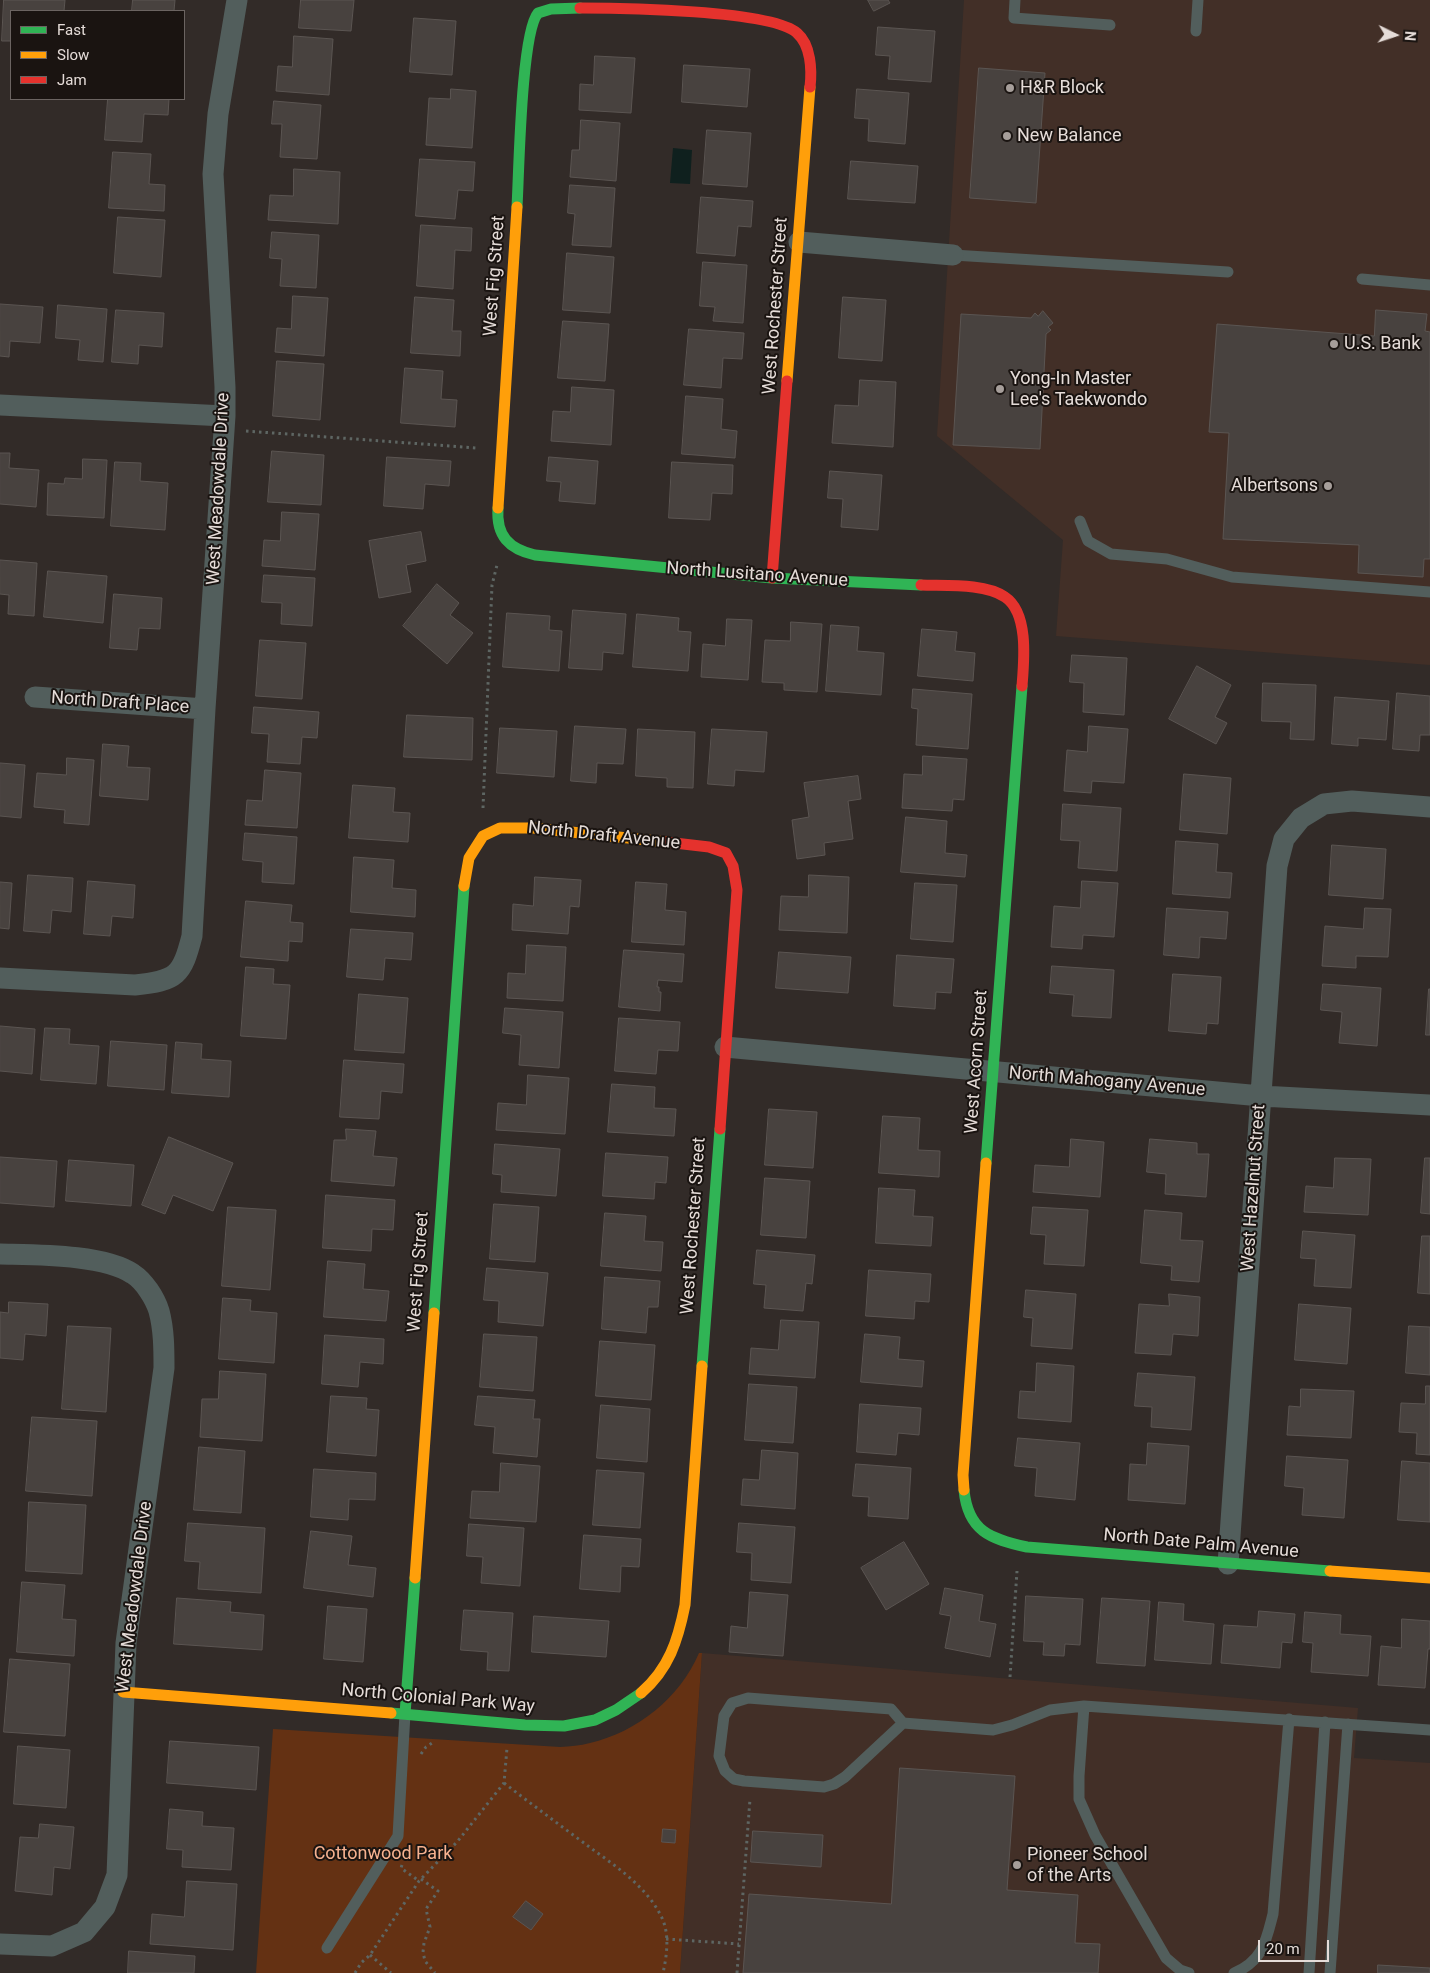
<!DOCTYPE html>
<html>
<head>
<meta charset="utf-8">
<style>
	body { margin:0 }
	#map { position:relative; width:1430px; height:1973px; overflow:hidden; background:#322b28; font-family:Roboto,sans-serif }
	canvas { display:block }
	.legend { position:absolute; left:10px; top:10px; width:175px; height:90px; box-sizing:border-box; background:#1a1411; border:1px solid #6b6461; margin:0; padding:6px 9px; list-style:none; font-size:15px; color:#e5dcd8 }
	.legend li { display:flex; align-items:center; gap:10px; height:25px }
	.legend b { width:25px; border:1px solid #6b6461 }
	.north { position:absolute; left:1370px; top:10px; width:50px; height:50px; -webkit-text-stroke:4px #1a1411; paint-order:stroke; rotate:94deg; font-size:14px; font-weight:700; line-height:20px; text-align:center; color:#e5dcd8 }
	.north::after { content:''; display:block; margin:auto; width:18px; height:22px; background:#e5dcd8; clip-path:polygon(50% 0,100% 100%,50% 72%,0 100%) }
	.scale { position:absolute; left:1258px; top:1940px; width:71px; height:22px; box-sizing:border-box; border:2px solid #e5dcd8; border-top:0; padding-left:6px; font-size:15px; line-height:18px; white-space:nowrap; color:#e5dcd8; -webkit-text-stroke:4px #1a1411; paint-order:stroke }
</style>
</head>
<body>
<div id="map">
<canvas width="1430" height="1973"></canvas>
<ul class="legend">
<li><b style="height:6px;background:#30b455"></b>Fast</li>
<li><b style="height:6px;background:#ff9f0a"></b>Slow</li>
<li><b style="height:6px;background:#e5322d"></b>Jam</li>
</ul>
<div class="north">N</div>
<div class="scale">20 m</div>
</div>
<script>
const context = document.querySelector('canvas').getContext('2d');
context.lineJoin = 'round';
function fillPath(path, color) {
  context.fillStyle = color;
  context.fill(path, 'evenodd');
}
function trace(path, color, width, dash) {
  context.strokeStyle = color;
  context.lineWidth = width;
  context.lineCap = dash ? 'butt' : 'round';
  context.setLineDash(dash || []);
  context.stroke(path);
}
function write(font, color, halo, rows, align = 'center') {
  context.font = font + ' Roboto,sans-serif';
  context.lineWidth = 4;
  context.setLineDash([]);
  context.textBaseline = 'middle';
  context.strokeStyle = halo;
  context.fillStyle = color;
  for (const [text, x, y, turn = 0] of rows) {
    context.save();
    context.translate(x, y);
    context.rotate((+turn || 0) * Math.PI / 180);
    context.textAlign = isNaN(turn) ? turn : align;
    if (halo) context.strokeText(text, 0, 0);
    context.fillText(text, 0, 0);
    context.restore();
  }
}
fillPath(new Path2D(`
	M964,0H1430V665L1056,636L1063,540L937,436Z
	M702,1653L1358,1708L1354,1758L1430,1763V1973H680Z`), '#422f27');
fillPath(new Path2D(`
	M699,1653H702L680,1973H256L273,1729L560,1747C570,1746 580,1746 590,1743C637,1732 680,1698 699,1653Z`), '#643113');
fillPath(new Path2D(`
	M673,148L692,150L690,184L670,183Z`), '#0f201e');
const building = new Path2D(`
	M4,0H65L64,11H11V41H2Z
	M133,0H175L174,11H132Z
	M301,0H354L351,31L299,28Z
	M868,0H888L890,3L874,11Z
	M414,18L456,21L452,75L410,72Z
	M878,27L935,31L931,82L888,79L890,56L876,55Z
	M294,36L333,39L329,95L276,91L278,66L292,67Z
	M595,56L635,58L631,113L579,110L580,84L593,85Z
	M684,65L750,69L747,107L682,102Z
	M979,68L1045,73L1036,203L970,198Z
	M451,89L476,91L472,148L426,145L429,98L450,99Z
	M857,89L909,93L905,144L868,141L869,119L855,118Z
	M108,99H169L168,115L144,114L142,142L105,140Z
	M274,101L321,105L317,159L280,157L282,124H272Z
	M581,120L620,123L616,181L570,177L572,150H579Z
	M707,130L751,133L747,187L703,184Z
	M113,152L151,154L149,184L165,185L164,211L109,208Z
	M420,159L475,162L473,191L458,190L455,219L416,216Z
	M851,161L918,166L915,203L848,199Z
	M294,169L340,172L338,224L268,220L270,195L293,196Z
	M570,185L615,188L611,247L572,245L575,214L568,213Z
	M701,197L753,201L751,227L738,226L735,256L697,253Z
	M118,217L165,220L161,277L114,273Z
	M421,225L472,228L471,251L455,250L453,289L417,286Z
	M272,232L319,235L316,288L280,286L282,259L270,258Z
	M567,253L614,257L610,313L563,310Z
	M703,262L747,265L743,323L713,321L715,307L700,306Z
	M293,296L328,298L324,356L275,352L277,328L291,329Z
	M415,297L454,300L452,331H461L460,356L411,353Z
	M843,297L886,300L882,361L839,358Z
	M0,304L43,307L40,343L10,341L9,357L0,356Z
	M58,305L107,309L103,362L78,360L80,340L56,338Z
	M116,310L164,313L162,347L139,345L138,364L112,362Z
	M1376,310L1427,314L1425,331L1430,332V559H1424L1423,577L1358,573L1359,545L1223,539L1229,433L1209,432L1217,324L1374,336Z
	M1043,311L1053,323L1048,327L1051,330L1046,334L1040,449L953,445L961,314L1031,318L1035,313L1038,316Z
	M563,321L609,324L605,381L558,378Z
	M689,329L744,333L742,359L723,358L721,388L684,385Z
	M277,361L324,364L320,420L273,416Z
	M405,368L443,371L441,399L457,400L455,427L401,423Z
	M860,380L896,382L893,447L832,443L835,405L858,406Z
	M572,387L614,390L611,445L551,441L553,411L570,412Z
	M686,396L723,399L721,429L737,431L735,458L682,454Z
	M272,451L324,455L321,505L268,502Z
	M0,453H10L9,468L39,470L36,507L0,504Z
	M387,457L451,461L449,486L425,484L423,509L384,506Z
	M549,457L598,461L595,504L559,501L561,482L547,481Z
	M83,459L107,460L104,518L47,515L48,483L64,484L65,478L82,479Z
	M115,462L141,463L140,481L168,483L165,530L111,526Z
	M672,462L733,465L732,494L712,493L710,520L669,518Z
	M830,471L882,475L878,530L841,527L843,499L828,498Z
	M282,512L319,514L315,570L262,566L264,540L280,541Z
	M421,532L426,561L406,565L411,592L379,598L369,541Z
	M0,560L37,563L34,616L8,614L9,595L0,594Z
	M48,571L107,576L103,623L44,617Z
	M264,575L315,578L312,626L281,624L282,603L262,602Z
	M437,584L459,603L450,615L473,633L447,664L403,626Z
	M114,594L162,598L160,629L139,628L137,650L110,648Z
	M573,610L626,614L623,654L603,652L602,670L569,668Z
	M507,613L550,616L549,630L562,631L559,671L503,667Z
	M637,614L679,618L678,631L691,632L688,671L633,667Z
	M727,619L752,620L748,680L701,677L703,644L725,646Z
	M791,622L822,624L817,692L784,690V683L762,682L765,640L790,641Z
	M831,625L859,627L857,651L884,653L881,695L826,691Z
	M922,629L957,632L955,651L975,653L973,681L918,676Z
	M260,640L306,643L302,699L256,696Z
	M1072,655L1127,658L1124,715L1083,712L1084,683L1070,682Z
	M1197,666L1231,685L1215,717L1227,723L1216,744L1169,719Z
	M1263,683L1316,685L1314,740L1290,739L1291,722L1262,721Z
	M913,689L972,694L968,749L916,745L918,709L912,708Z
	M1397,693L1430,696V735H1420L1419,751L1393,749Z
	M1335,697L1389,701L1386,740L1358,738V746L1332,744Z
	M254,707L319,712L317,738L302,737L300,764L267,762L269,734L252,733Z
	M407,715L473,718L472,760L404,757Z
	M575,726L626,729L623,764L597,763L596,783L571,781Z
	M1089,726L1128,729L1124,783L1092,781L1091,793L1064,791L1067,750L1087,752Z
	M500,728L557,731L554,777L497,773Z
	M638,729L695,732L693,788L667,787V778L636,776Z
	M712,729L767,732L764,772L735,770L734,786L708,784Z
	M103,744L129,746L127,767L150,768L148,800L100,796Z
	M923,756L967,759L964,800L953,799L952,811L902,808L904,774L922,775Z
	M67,758L94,760L89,825L64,823L65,810L34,807L37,773L66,775Z
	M0,763L25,765L21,818L0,816Z
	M265,770L301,773L297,828L245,825L247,800L262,801Z
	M1184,774L1231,778L1227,834L1180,830Z
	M858,776L861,799L848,801L853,839L824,843L825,855L797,859L792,820L809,817L804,783Z
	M353,785L395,788L393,812L410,813L408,842L349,838Z
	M1063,804L1121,808L1117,871L1078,868L1080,841L1061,840Z
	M906,817L947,821L945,853L967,855L965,877L901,872Z
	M245,833L297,837L294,884L262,882L263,862L243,860Z
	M1176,841L1218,844L1216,872L1232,873L1230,898L1173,894Z
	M1332,845L1386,849L1383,899L1329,895Z
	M354,857L394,860L392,888L416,890L415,917L351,912Z
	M28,875L73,878L71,912L52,910L50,933L24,931Z
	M809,875L849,877L847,933L779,930L781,896L808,897Z
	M535,877L581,880L579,907L570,906L568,934L512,930L513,904L533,906Z
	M88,881L135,885L133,918L112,916L110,936L84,934Z
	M1082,881L1118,883L1114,937L1083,935L1082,949L1051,947L1054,906L1080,908Z
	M0,882L12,883L9,929L0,928Z
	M636,882L667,884L665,910L686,912L684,945L632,942Z
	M915,883L957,885L953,942L911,939Z
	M246,901L292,905L290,922L303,923L302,942L289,941L288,961L241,957Z
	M1167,908L1228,912L1226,939L1200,937L1199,958L1164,955Z
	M1365,908L1391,909L1388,957L1356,956V968L1322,966L1325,926L1363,929Z
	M351,929L413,933L411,960L385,958L383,980L347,977Z
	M527,945L566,947L563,1001L507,998L508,973L525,974Z
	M624,950L684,954L682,982L658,980L657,987H659V992H661L660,1011L619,1007Z
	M779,952L851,957L848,993L776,988Z
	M897,955L954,959L951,993L936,992L935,1009L894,1006Z
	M1052,966L1114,970L1111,1018L1072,1016L1074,995L1050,993Z
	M246,967L274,969L273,984L290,985L286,1039L241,1036Z
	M1173,974L1221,977L1218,1024L1207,1023L1206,1034L1169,1031Z
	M1323,984L1381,988L1377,1046L1339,1043L1342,1012L1321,1010Z
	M1429,989H1430V1035H1426Z
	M359,994L408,998L404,1053L355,1050Z
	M505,1008L563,1012L559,1068L519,1065L521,1035L503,1033Z
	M619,1018L680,1022L678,1051L658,1050L656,1074L615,1071Z
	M0,1026L35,1029L32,1074L0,1071Z
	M45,1028L70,1029L69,1044L99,1046L96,1084L41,1080Z
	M111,1041L167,1045L164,1090L108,1086Z
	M176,1042L202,1044L201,1059L231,1061L229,1097L172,1093Z
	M344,1060L404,1064L402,1093L381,1091L379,1119L340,1117Z
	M528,1075L569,1078L565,1134L496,1130L498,1103L526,1105Z
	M612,1084L655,1087L654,1108L676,1109L674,1136L608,1132Z
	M769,1109L817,1112L813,1168L765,1165Z
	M883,1116L920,1118L918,1150L940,1151L939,1177L879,1173Z
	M346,1129L376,1131L373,1156L397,1158L394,1186L331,1181L334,1140H346Z
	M169,1137L233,1163L213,1211L173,1195L165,1214L142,1205Z
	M1071,1139L1104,1142L1100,1197L1033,1192L1035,1165L1069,1167Z
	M1150,1139L1197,1143V1154H1209L1206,1197L1165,1194L1166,1174L1147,1172Z
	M495,1144L560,1149L556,1196L501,1192L502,1175L493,1174Z
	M606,1153L668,1157L666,1183L655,1182L654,1199L603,1196Z
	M0,1157L57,1161L54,1207L0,1203Z
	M1335,1158L1371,1159L1368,1215L1304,1212L1306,1186L1333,1188Z
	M1425,1158H1430V1214L1421,1213Z
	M69,1160L134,1165L131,1206L66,1201Z
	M765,1178L810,1181L806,1238L761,1235Z
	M879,1188L915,1190L913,1216L933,1217L931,1246L876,1243Z
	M326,1195L395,1200L393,1230L372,1229L371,1251L323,1248Z
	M494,1204L539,1207L535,1262L490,1259Z
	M228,1207L276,1210L270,1290L222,1286Z
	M1033,1207L1088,1210L1084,1266L1044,1264L1046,1235L1031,1234Z
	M1145,1210L1182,1213L1180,1240L1203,1241L1199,1282L1171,1280L1172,1266L1141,1263Z
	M605,1213L646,1216L644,1241L663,1242L661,1271L601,1266Z
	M1303,1231L1355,1235L1351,1288L1314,1286L1316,1259L1301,1258Z
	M1422,1236H1430V1294L1418,1293Z
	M757,1250L815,1255L812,1284L806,1283L803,1311L764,1308L766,1285L754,1284Z
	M328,1261L365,1264L363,1289L389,1291L386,1321L324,1317Z
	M487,1268L548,1273L543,1326L498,1322L499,1301L484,1300Z
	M869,1270L931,1274L929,1302L915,1301L914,1319L866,1316Z
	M605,1277L660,1281L658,1307H648L646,1333L602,1329Z
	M1026,1290L1076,1294L1072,1349L1031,1346L1033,1318L1024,1317Z
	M1169,1294L1200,1297L1198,1336L1173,1334L1171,1355L1135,1353L1139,1304L1169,1306Z
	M223,1298L251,1300L250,1311L277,1313L274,1363L219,1359Z
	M9,1302L48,1304L46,1336L25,1334L23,1360L0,1358V1312L8,1313Z
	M1299,1304L1351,1308L1347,1364L1295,1360Z
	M781,1320L819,1322L815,1378L749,1374L751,1348L778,1350Z
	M68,1326L111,1328L106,1412L62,1409Z
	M1409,1326L1430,1327V1375L1406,1373Z
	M484,1334L537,1337L533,1391L480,1387Z
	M865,1334L900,1337L898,1359L924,1361L922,1387L861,1382Z
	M325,1335L384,1339L383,1364L360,1362L358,1387L322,1384Z
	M600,1341L655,1345L651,1400L596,1396Z
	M1037,1363L1074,1366L1071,1422L1018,1418L1020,1391L1035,1392Z
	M220,1371L266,1374L262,1441L200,1437L202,1399H218Z
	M1138,1373L1195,1377L1191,1430L1151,1427L1152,1407L1135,1406Z
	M749,1384L797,1387L793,1443L745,1440Z
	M1426,1386H1430V1455L1416,1454L1417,1433L1399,1432L1401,1403L1425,1404Z
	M1301,1389L1354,1391L1351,1438L1287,1435L1289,1406L1300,1407Z
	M331,1396L367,1398L366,1409L379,1410L376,1456L327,1452Z
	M478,1396L535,1400L533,1419H540L537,1457L493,1453L495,1427L475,1425Z
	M860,1404L921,1408L919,1435L898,1433L896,1455L857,1452Z
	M601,1405L650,1409L647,1462L597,1458Z
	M32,1417L97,1421L92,1496L26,1491Z
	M1018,1438L1080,1443L1075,1500L1035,1496L1037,1468L1015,1466Z
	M1148,1443L1189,1446L1185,1504L1128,1500L1130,1464L1146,1465Z
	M199,1447L245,1451L241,1513L194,1510Z
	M762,1450L798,1453L795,1509L741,1505L743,1479L759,1480Z
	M1287,1456L1348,1460L1344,1518L1302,1515L1304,1488L1285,1486Z
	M1402,1461L1430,1463V1522L1398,1520Z
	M501,1463L540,1466L536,1522L470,1518L472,1491L499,1492Z
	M856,1464L911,1468L908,1519L868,1516L869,1497L853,1496Z
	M314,1469L376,1473L375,1500L349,1499L348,1520L311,1517Z
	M597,1470L644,1473L640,1528L593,1525Z
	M29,1502L86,1505L82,1574L26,1571Z
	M188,1523L265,1528L261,1593L198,1589L200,1562L185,1561Z
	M739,1523L795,1527L791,1583L751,1580L752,1553L737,1552Z
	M469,1524L524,1528L520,1586L481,1583L483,1557L467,1556Z
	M311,1531L352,1536L348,1565L376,1568L373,1597L304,1588Z
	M584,1535L641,1539L639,1567L621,1566L620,1592L580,1589Z
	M904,1542L929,1584L886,1610L861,1568Z
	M22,1582L65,1585L62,1619L76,1620L74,1656L17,1652Z
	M945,1588L983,1595L979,1621L996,1624L990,1657L945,1648L951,1616L940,1614Z
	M750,1592L788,1595L783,1656L729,1652L731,1626L747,1628Z
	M1026,1596L1083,1599L1080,1645L1065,1644L1064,1656L1043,1655L1044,1642L1024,1641Z
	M177,1598L231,1602L230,1612L264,1615L262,1650L174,1644Z
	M1102,1598L1150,1601L1145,1666L1097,1663Z
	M1159,1602L1184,1604L1183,1621L1214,1624L1211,1664L1155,1660Z
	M328,1606L367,1609L363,1662L324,1659Z
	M464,1610L513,1613L509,1671L487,1670L488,1652L461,1650Z
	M1259,1611L1295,1614L1292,1643L1282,1642L1280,1668L1221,1663L1224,1625L1257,1627Z
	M1305,1612L1341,1615L1340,1634L1371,1636L1368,1676L1311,1672L1313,1643L1303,1642Z
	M534,1616L609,1621L606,1657L532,1652Z
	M1402,1619L1430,1621V1649H1428L1425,1688L1378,1685L1381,1646L1401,1648Z
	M10,1659L70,1664L65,1736L4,1732Z
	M170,1741L259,1747L256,1790L167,1783Z
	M18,1746L70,1750L66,1808L14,1804Z
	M900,1768L1015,1776L1007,1890L1078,1895L1075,1943L1100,1944L1098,1973H743L749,1894L891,1904Z
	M170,1809L203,1812L202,1826L234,1828L231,1870L182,1867L183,1850L167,1849Z
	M40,1824L74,1827L70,1869L54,1867L52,1895L15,1891L20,1837L38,1838Z
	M663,1829L676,1830L675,1843L662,1842Z
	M753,1831L823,1835L821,1867L751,1862Z
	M187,1881L237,1884L233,1950L150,1944L152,1914L184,1917Z
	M526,1901L543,1914L531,1930L513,1917Z
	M129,1951L195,1956L194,1973H128Z
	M1378,1965L1430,1968V1973H1378Z`);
fillPath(building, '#48423f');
trace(building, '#5b5552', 1);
trace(new Path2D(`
	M246,431L477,448
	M483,808L492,585L497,565
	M1010,1677L1017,1571
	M421,1754L426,1747L432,1743
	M504,1783C530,1803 557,1823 584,1843C612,1864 645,1884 661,1916C670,1933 667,1955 663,1973
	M402,1865L401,1868L419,1881
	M421,1879L438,1891L426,1909L430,1927L424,1943L423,1952L425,1961L435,1973
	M666,1939L739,1944
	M370,1955L391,1973
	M355,1973L361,1963L370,1955L419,1881L457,1842L504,1783L507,1748
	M737,1973L750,1799`), '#5e6663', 3, [2.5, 4]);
trace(new Path2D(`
	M1015,0L1014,18L1110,25
	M1196,31L1198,0
	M953,255L1228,272
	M1362,279L1430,285
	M1080,521L1088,541L1111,554L1167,559L1232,577L1430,592
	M903,1723L891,1709L748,1698L732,1703L724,1716L719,1756L725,1771L734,1779L744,1781L824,1787L834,1784L845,1777L903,1723L993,1730L1012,1725L1050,1710L1084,1706
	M327,1948L398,1836L405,1714
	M1189,1973L1180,1970L1166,1958L1095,1835L1079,1799V1776L1084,1706L1430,1730
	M1234,1973C1263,1961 1266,1941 1273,1914L1289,1719
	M1309,1973L1325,1722
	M1330,1973L1348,1724`), '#525e5c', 11);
trace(new Path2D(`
	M799,242L953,255
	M0,405L225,416
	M35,697L205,709
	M0,978L135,985C177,981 182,975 192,936L205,709L225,416V387L213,174L218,114L237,0
	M725,1047L1261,1096L1430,1105
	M0,1254C35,1255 104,1254 133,1274C144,1281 155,1298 159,1311C164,1330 164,1349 164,1368L126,1643L117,1875L105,1907L84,1932L52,1946L0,1944
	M1228,1564L1277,866L1284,839L1301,818L1324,804L1352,801L1430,807`), '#525e5c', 21);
trace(new Path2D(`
	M517,207C519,173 521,33 538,13L551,9L580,8
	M498,508C496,536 509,549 535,555L772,578L921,585
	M986,1163L1022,686
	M434,1313L464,886
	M702,1366L720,1129
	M964,1490C968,1531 990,1539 1027,1547L1330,1571
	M391,1713L525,1725L564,1726L595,1720L616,1710L641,1693
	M405,1714L415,1578`), '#30b455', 11);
trace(new Path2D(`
	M787,381L810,87
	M498,508L517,207
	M464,886L469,858L483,836L500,828H533L666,842
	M964,1490L963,1475L986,1163
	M1330,1571L1430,1578
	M415,1578L434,1313
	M123,1692L391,1713
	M641,1693C669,1669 678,1640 685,1605L702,1366`), '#ff9f0a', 11);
trace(new Path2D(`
	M580,8C620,8 772,10 797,33C811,45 812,70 810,87
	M772,578L787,381
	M921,585C945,586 985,583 1005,597C1029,613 1024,661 1022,686
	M666,842L709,847L726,853L733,866L737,890L720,1129`), '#e5322d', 11);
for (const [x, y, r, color] of [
	[1010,88,5,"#a69e9a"],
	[1007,136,5,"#a69e9a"],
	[1334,344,5,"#a69e9a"],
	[1000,389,5,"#a69e9a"],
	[1328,486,5,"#a69e9a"],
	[1017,1865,5,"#a69e9a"]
]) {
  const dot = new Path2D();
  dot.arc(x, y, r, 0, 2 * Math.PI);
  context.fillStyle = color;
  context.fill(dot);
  trace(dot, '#1a1411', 2);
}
write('18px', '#e5dcd8', '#1a1411', [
	["H&R Block",1020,88],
	["New Balance",1017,136],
	["U.S. Bank",1344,344],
	["Yong-In Master",1010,379],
	["Lee's Taekwondo",1010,400],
	["Albertsons",1318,486,"right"],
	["Pioneer School",1027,1855],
	["of the Arts",1027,1876]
], 'left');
write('18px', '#e5dcd8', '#1a1411', [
	["West Fig Street",495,276,-86],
	["West Rochester Street",776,306,-86],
	["West Meadowdale Drive",219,489,-87],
	["North Lusitano Avenue",757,575,4],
	["North Draft Place",120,703,4],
	["North Draft Avenue",604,836,6],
	["West Acorn Street",977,1062,-86],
	["North Mahogany Avenue",1107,1082,5],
	["West Hazelnut Street",1254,1188,-86],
	["West Rochester Street",694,1226,-86],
	["West Fig Street",419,1272,-86],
	["North Date Palm Avenue",1201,1544,5],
	["West Meadowdale Drive",135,1597,-83],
	["North Colonial Park Way",438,1699,5]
]);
write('18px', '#f7b290', '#1a1411', [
	["Cottonwood Park",383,1854]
]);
</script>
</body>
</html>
